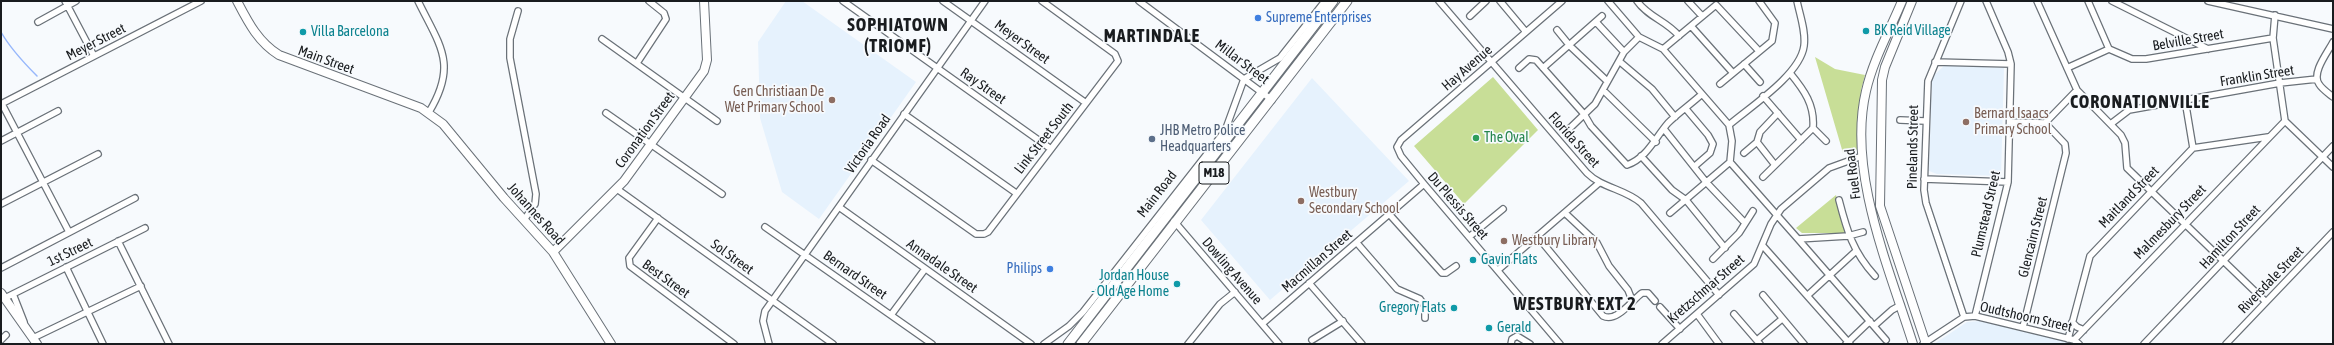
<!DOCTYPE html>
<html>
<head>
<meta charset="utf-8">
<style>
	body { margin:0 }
	#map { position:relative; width:2334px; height:345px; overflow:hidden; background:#f7fafd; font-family:"Asap Condensed",sans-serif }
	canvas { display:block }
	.frame { position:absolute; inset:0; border:2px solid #191c1f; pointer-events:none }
</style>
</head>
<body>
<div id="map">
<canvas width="2334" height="345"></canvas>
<div class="frame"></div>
</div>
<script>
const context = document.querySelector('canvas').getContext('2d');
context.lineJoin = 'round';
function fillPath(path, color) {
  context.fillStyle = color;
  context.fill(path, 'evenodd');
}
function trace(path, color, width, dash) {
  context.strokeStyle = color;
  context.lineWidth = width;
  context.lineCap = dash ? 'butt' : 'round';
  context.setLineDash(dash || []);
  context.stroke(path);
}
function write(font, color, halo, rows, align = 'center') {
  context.font = font + ' "Asap Condensed",sans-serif';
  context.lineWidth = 3.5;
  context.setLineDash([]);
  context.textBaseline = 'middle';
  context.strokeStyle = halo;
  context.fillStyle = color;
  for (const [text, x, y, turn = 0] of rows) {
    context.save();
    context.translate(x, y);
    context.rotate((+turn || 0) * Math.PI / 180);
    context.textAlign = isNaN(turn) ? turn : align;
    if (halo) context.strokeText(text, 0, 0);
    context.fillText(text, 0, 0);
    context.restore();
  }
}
fillPath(new Path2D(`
	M786,1H802L916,82L819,219L782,192L760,118L758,42Z
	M1945,65L2004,68L2001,176L1937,174L1929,171L1932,77Z
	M1312,78L1409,181L1270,300L1201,220Z
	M1980,321L2075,344H1934L1967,322Z`), '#e6f2fd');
fillPath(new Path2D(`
	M1815,57L1835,69L1865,75L1861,90L1859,149L1843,153Z
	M1493,77L1538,130L1464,204L1414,146Z
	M1836,195L1846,233H1802L1796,228Z`), '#c8de97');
trace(new Path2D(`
	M1,32C10,48 23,62 37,76`), '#97b7fb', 1.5);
const street = new Path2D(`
	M65,1L94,56
	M418,1C440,46 458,64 429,112
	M843,1L1051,149
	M943,1L1086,103
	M1139,1L1272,100
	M1439,1L1587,173C1602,188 1625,189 1641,203L1719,295
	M1500,1L1526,32
	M1608,1L1639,37L1663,49L1729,125L1732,141L1730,162L1798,239L1848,236L1863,232
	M1637,1C1648,17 1667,21 1679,36
	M1688,1L1702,16
	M1961,1L1928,81L1924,190L1926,203L1964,317
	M2037,1L2077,90L2121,135L2125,143L2127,168L2266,302
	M2088,1L2109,49
	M2112,1L2208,49
	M2208,1L2333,29
	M518,11L510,39V58L536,194L535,204L524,220
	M2275,15L2273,38L2285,121L2333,167
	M1470,16L1486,1
	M38,22L76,1
	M1596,22L1624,52
	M1691,26L1733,73
	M1557,30L1570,46L1607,81
	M602,39L717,121
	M2333,42C2328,52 2311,73 2319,84C2322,89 2328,93 2333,97
	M1663,49L1716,5L1759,51
	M2109,49L2132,59H2146L2273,38
	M1619,61L1652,89L1675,117
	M1935,62L2011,64
	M637,63L666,19L664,13L649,1
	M1744,64L1760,82
	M1519,68L1529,59L1536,60L1584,114L1591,126L1627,165C1647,158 1655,138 1668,123C1678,113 1691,104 1702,94
	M1543,68L1602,16
	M2067,68L2109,49
	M1790,73C1804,90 1815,105 1813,128L1826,141
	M1720,84L1772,41L1775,23L1759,1
	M1603,90L1656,142
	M1763,96L1801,140
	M2185,100L2193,148
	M1,104L201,1
	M2,104L69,232
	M1686,109L1708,135L1713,144L1710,153L1695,166
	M606,113L722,194
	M904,114L1016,193
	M1900,120L1925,121
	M2010,122L2045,123L2077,90
	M2112,123L2129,110L2280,83L2317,79
	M1729,125C1750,107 1800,75 1804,46C1806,31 1800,16 1797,1
	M1569,129L1595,104L1624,52L1639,37
	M1664,129L1706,182L1745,223
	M1,141L58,111
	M1757,142L1775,165
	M1744,153L1757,142L1760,132L1778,113
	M1641,156L1672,190L1686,200L1725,248
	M871,160L976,234H984L988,232L1118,61L1115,54L1042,1
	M1763,177L1813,128
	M1924,179L2008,182
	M617,189L833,344
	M1839,200C1847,231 1853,252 1875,276
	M1,204L98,154
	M839,207L1031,344
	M1565,213L1597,243L1609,266L1628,290L1632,300
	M1670,213L1730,162
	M1390,215L1442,273H1446L1456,266
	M658,218L629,258L630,266L734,344
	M1174,221L1279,344
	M765,227L932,344
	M1537,236L1603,316C1617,323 1632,300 1642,293H1648L1655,301
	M1469,237L1503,209
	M1798,239L1886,340
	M118,241L169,344
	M1357,243L1397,289L1420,299L1425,306V318
	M1763,246L1850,344
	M1713,259L1739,233L1753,211
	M66,267L103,344
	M1,268L135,198
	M1498,270L1599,183
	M1309,283L1362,344
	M13,294L24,322
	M1763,295L1804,344
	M1808,295L1856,251
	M5,298L145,228
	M1660,307L1680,329
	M1697,314L1719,344
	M1734,314L1760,344
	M891,315L925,269
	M1975,316L2008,182L2011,64L2008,52L1986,1
	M2072,322L2077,327L2084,330
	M1262,324L1424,184
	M1874,326L1892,310L1901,305
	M2023,327L2066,153L2065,144L2045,123
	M33,338L141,286
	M2068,339L2090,256L2193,148L2268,137
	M1,340L6,335
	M1312,340L1343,321
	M1757,340L1782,319
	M2074,340L2285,121
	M769,344L763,321L765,311L985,1
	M1044,344L1069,326L1083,312L1225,131L1244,79L1280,58L1325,1
	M1188,344L1220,304L1235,292
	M1511,344L1512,339L1517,336L1530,344
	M1560,344L1424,184L1401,156L1397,147L1401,140L1562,1
	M1662,344L1754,264L1771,224L1781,209L1829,168L1862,156
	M1846,344L1870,321
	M1923,344L1964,317L1975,316L2074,340L2079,344
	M2144,344L2333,146
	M2226,344L2333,232`);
const secondary = new Path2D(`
	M237,1C248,22 258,42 279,55L421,108L443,124L504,198L553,252L611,344
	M1902,1C1890,30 1873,60 1866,91C1847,171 1889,268 1913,344
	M1912,1L1885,67L1882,80L1880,206L1926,344
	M553,252L624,181L704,71L707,60L704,1
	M1,293L37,344`);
const primary = new Path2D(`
	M1068,344L1333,1
	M1081,344L1347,1`);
trace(street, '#6a7178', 8);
trace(secondary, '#6a7178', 10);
trace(primary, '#6a7178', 11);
trace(street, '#fff', 5.5);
trace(secondary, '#fff', 8);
trace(primary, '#fff', 9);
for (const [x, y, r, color] of [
	[1258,18,4,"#3f7fe0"],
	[1866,31,4,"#0f9aa8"],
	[303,32,4,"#0f9aa8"],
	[832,100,4,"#8d6e63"],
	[1966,122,4,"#8d6e63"],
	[1476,138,4,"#2e9e5b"],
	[1152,139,4,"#5c6f8a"],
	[1301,201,4,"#8d6e63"],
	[1504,241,4,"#8d6e63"],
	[1473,260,4,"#0f9aa8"],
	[1050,269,4,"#3f7fe0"],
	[1177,284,4,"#0f9aa8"],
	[1454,308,4,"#0f9aa8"],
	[1489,328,4,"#0f9aa8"]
]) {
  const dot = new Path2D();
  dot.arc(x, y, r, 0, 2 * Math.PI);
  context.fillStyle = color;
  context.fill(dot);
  trace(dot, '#f7fafd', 1.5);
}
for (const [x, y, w] of [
	[1214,173,30]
]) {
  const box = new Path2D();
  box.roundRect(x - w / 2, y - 11, w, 22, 3);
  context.fillStyle = '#f7fafd';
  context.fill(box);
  trace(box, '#191c1f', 1);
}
write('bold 13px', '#191c1f', null, [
	["M18",1214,173]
]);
write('14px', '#366cbe', '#f7fafd', [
	["Supreme Enterprises",1266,18],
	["Philips",1042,269,"right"]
], 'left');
write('14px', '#0d838f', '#f7fafd', [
	["BK Reid Village",1874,31],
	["Villa Barcelona",311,32],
	["Gavin Flats",1481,260],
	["Jordan House",1169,276,"right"],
	["- Old Age Home",1169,292,"right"],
	["Gregory Flats",1446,308,"right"],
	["Gerald",1497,328]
], 'left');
write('14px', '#191c1f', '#f7fafd', [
	["Belville Street",2188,40,-10],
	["Meyer Street",96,42,-27],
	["Meyer Street",1022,42,36],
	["Main Street",326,60,20],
	["Millar Street",1242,62,37],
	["Hay Avenue",1467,68,-41],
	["Franklin Street",2257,76,-9],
	["Ray Street",983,86,35],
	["Coronation Street",645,130,-54],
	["Link Street South",1044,138,-52],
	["Florida Street",1574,140,48],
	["Victoria Road",868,144,-55],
	["Pinelands Street",1913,147,-89],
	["Fuel Road",1853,174,-97],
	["Main Road",1157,194,-52],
	["Maitland Street",2129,197,-46],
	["Du Plessis Street",1458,206,49],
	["Johannes Road",536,214,48],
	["Plumstead Street",1986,214,-77],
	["Malmesbury Street",2170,222,-46],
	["Glencairn Street",2033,237,-76],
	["Hamilton Street",2230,237,-47],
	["1st Street",70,252,-26],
	["Sol Street",732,257,36],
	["Macmillan Street",1317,261,-41],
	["Annadale Street",942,266,35],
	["Dowling Avenue",1232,271,49],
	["Bernard Street",855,275,35],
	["Best Street",666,279,36],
	["Riversdale Street",2271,280,-46],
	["Kretzschmar Street",1706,289,-41],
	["Oudtshoorn Street",2026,317,13]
]);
write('14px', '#785e54', '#f7fafd', [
	["Gen Christiaan De",824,92,"right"],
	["Wet Primary School",824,108,"right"],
	["Bernard Isaacs",1974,114],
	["Primary School",1974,130],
	["Westbury",1309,193],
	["Secondary School",1309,209],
	["Westbury Library",1512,241]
], 'left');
write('14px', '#4e5e75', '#f7fafd', [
	["JHB Metro Police",1160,131],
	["Headquarters",1160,147]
], 'left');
write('14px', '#27864d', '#f7fafd', [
	["The Oval",1484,138]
], 'left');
context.letterSpacing = '1px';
write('bold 18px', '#191c1f', '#f7fafd', [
	["SOPHIATOWN",898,25],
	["(TRIOMF)",898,46],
	["MARTINDALE",1152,36],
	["CORONATIONVILLE",2140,102],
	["WESTBURY EXT 2",1575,304]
]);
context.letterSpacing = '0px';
</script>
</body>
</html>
